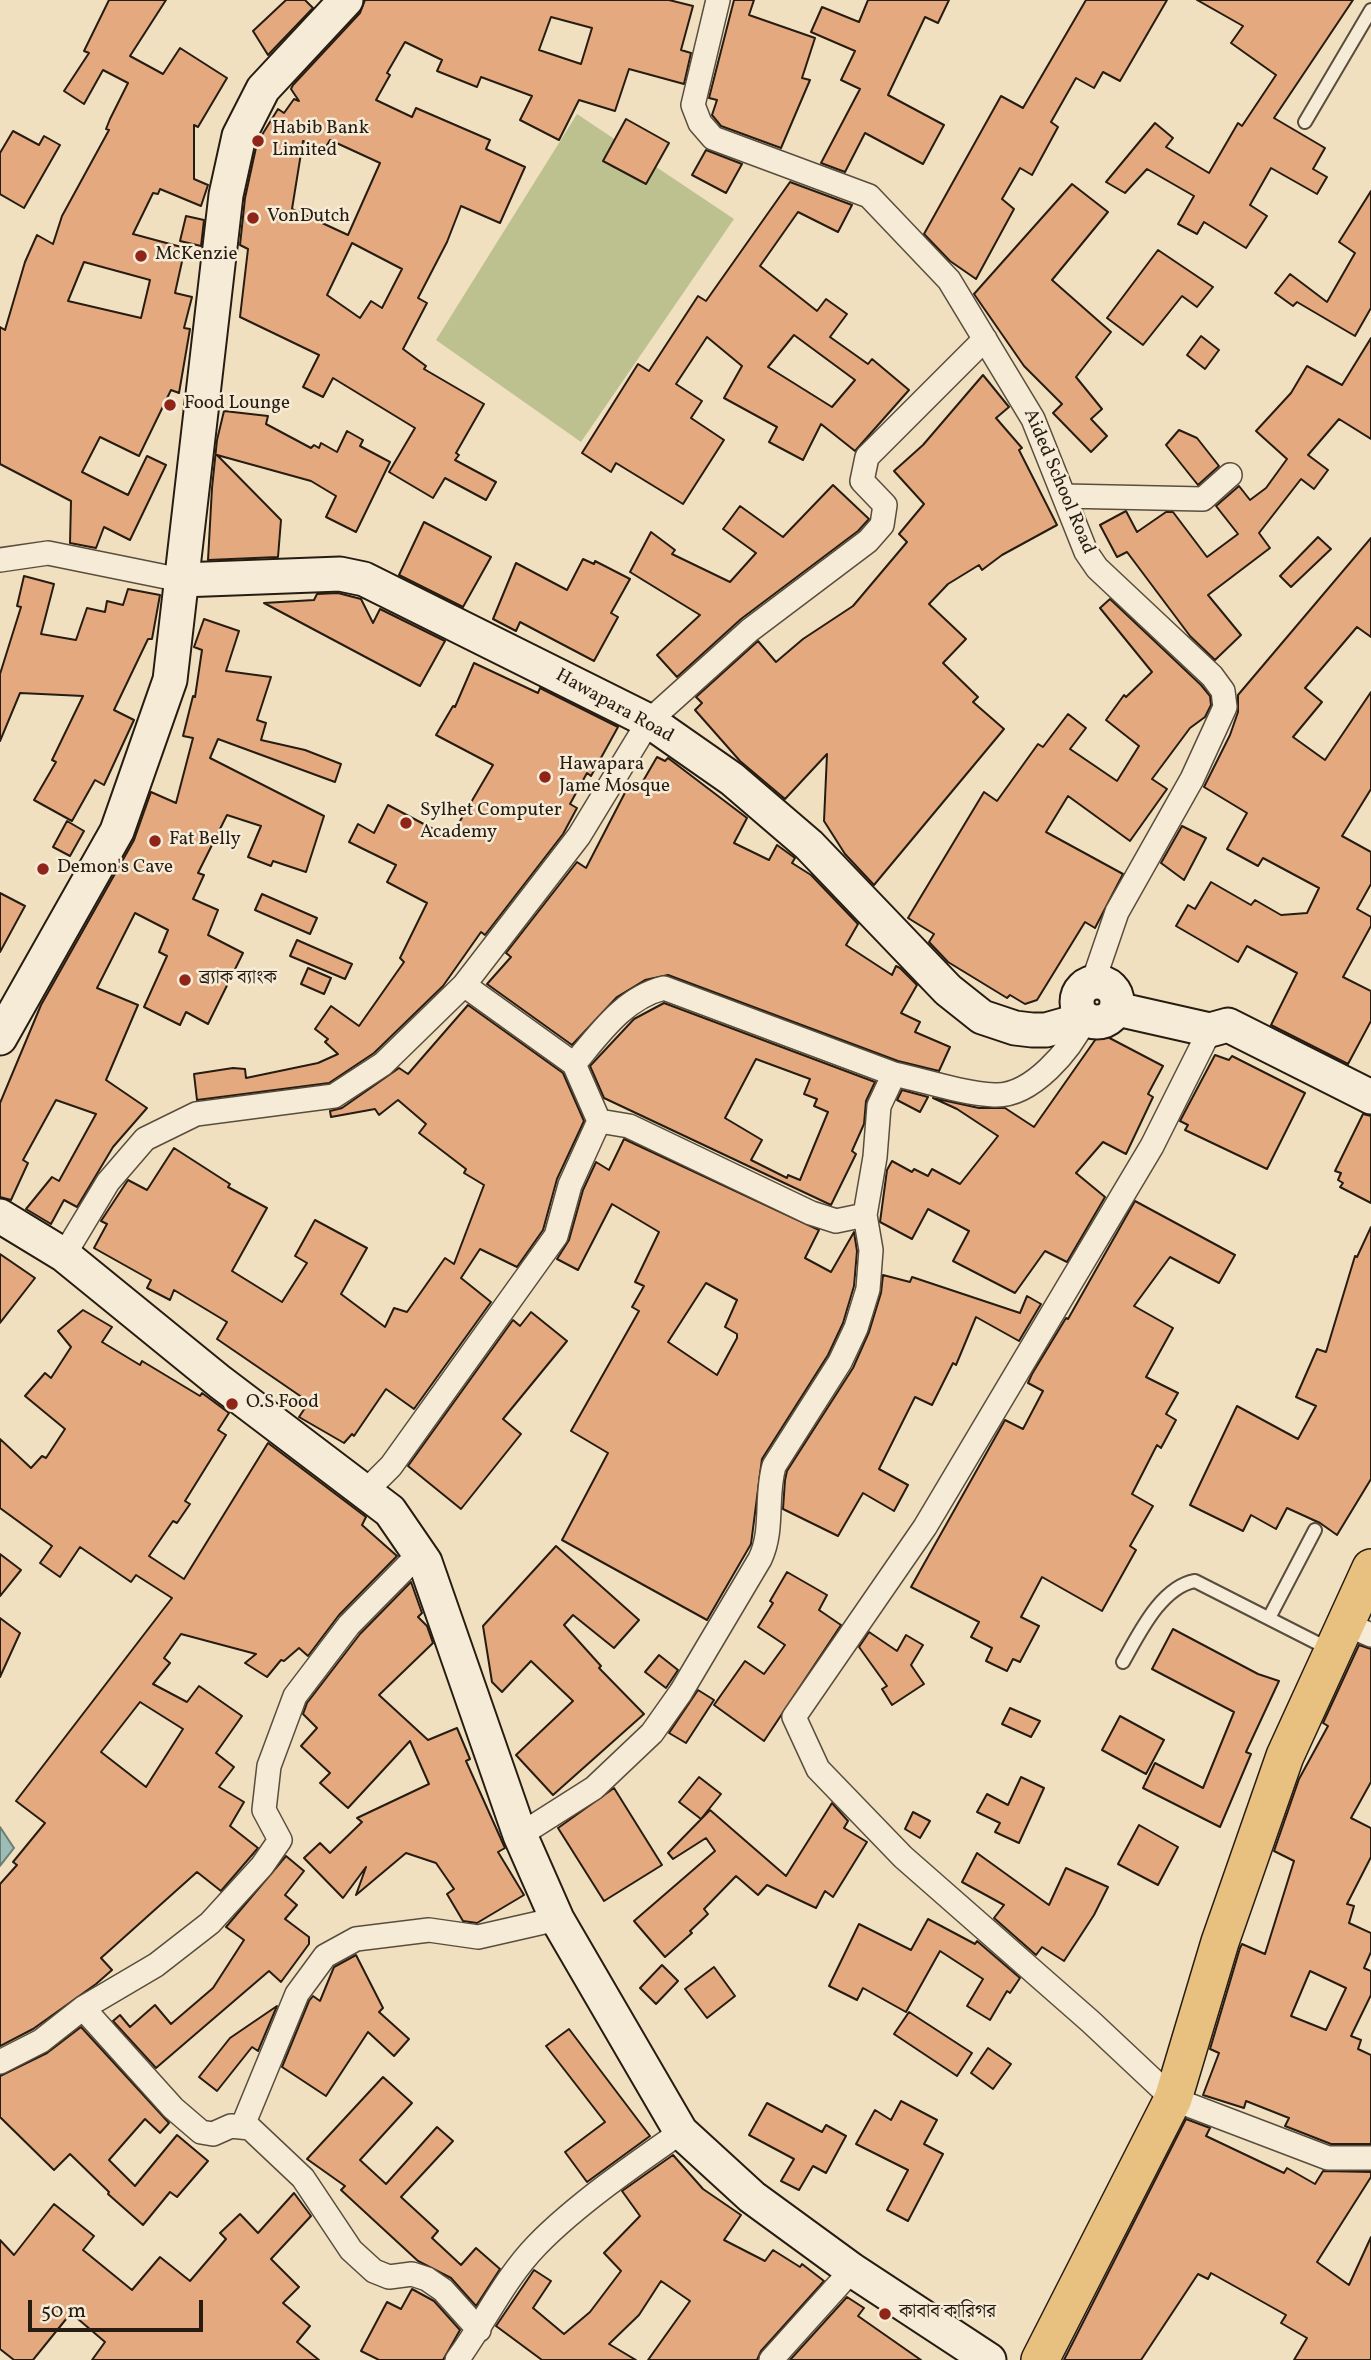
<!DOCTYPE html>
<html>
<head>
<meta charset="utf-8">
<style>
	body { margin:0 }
	#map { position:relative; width:1371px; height:2360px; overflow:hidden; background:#f1e0c0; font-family:Vollkorn,serif }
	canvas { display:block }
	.scale { position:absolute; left:28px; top:2300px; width:175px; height:32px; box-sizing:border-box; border:4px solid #261c11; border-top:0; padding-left:9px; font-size:21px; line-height:24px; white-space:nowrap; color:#261c11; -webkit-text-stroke:5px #f6ebd6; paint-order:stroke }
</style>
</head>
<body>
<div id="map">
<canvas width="1371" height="2360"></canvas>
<div class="scale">50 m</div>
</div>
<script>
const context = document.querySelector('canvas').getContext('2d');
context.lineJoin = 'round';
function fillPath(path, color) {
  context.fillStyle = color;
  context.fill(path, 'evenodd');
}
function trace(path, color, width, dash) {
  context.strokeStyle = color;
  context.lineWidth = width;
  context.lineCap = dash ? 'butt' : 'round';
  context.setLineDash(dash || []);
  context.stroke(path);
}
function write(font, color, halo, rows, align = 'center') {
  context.font = font + ' Vollkorn,"Noto Serif Bengali",serif';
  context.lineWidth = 5;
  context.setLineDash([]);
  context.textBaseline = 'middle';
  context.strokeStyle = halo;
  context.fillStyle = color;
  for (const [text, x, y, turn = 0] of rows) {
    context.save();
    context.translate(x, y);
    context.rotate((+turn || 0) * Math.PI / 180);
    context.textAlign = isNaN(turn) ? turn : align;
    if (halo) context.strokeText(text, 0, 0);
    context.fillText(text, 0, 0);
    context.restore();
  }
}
fillPath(new Path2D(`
	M577,114L734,219L581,442L436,340Z`), '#bdc190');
const water = new Path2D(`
	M0,1827L14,1848L0,1866Z`);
fillPath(water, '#9bbdb5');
trace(water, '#6c7d73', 2);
const building = new Path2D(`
	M109,0H166L130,56L163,74L180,48L227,78L198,127L194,125V179L208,185L201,206L160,189L158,194L153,193L133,234L185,248L175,293L192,297L184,328L190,329L179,393L171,390L139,456L100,437L82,472L128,495L147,456L166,465L130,540L104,527L96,548L70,543L71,501L0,464V327L5,330L25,262L37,235L53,244L62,216L109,130L106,129L110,119L128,83L103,70L84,104L64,91L89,53L84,51ZM84,262L150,280L141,318L68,301Z
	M286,0H305L313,8L268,55L253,31Z
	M365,0H669L693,6L681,50L691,53L684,84L629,69L615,111L579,100L559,140L520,120L532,96L481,77L477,87L437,71L442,60L405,42L387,73L390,75L376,100L412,117L416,108L490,140L486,149L525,167L500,223L461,206L447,242L418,298L427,303L403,349L426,366L424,369L484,404L456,453L459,455L455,460L496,482L486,500L445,478L433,498L389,472L415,428L333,378L323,397L303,387L319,355L240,317L248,249L240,245L245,198L257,143L278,109L284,113L294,99L299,101L291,89L293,85L360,13ZM551,17L592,28L581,64L539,50ZM330,140L380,163L348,235L292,209L303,141L323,152ZM352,243L402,269L382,308L371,301L360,318L327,295Z
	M734,0H754L749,15L815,38L802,78L810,80L781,148L721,126L712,115L717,100L709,98Z
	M868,0H949L938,23L925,17L888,95L944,125L923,164L865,133L845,172L821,163L860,89L841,80L855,51L811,32L822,7L859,22Z
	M1086,0H1167L1120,81L1103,72L1094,88L1076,78L1051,122L1058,127L1032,175L1020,168L1002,199L1014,209L976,279L950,261L924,234L1001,96L1023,108Z
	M1197,0H1353L1274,118L1325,148L1313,169L1327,177L1317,194L1271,168L1250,205L1267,216L1246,248L1204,222L1197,234L1178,224L1194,196L1147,169L1125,193L1106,182L1155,123L1173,138L1166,147L1209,173L1238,123L1242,126L1276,75L1231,43L1243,26Z
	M626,119L669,143L646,184L603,161Z
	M13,131L39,145L44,136L60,145L24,208L0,194V153Z
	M706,150L742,164L726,193L692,175Z
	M790,182L852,205L838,232L798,212L760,266L817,311L826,299L847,314L830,337L868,364L872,359L909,390L855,451L821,424L803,460L769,442L777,427L724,398L742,366L707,337L676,384L702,401L691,418L724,440L683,504L616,463L611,472L582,453L638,364L649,371L698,296L706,301ZM794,335L855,380L832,407L768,367Z
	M1072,184L1108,212L1052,280L1111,332L1076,377L1102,409L1091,419L1107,436L1091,452L1053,413L1062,404L1024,366L974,294Z
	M1371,191V308L1355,336L1297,302L1293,306L1275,293L1290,274L1327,302L1355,253L1339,242Z
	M186,216L204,220L201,246L180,241Z
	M1158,250L1213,287L1197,307L1182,296L1143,345L1107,318Z
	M1201,336L1219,350L1205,369L1187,355Z
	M1371,338V439L1339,419L1308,455L1328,470L1314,489L1301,479L1259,533L1270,548L1208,595L1241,635L1215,660L1190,636L1127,552L1117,557L1100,525L1126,511L1137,532L1166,512H1173L1207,557L1238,534L1216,506L1239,486L1250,500L1266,488L1287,459L1256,431L1291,393L1307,366L1342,385Z
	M983,375L1009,407L996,418L1022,448L1019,450L1057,525L1002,555L982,570L979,565L948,584L929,604L966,639L943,663L978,697L973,702L1004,729L874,885L845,854L824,821L827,754L785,799L740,761L695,710L702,703L696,697L758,641L776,662L803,639L853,606L907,542L899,534L924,504L894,471L923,445Z
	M224,411L268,416L266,424L311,448L314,445L319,448L321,443L337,452L347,431L363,440L360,446L390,462L356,532L326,517L336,496L311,481L217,455L281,520L278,557L208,560L212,488L217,440Z
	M1179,430L1197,438L1219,466L1198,485L1166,445Z
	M833,485L869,519L858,531L741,619L677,677L657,655L700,615L630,572L651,532L675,550L672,554L730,582L756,553L723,529L740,506L783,537Z
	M424,522L491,557L463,607L399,575Z
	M1318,537L1331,549L1291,587L1280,576Z
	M1371,538V637L1357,627L1305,688L1322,702L1293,737L1325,760L1371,692V789L1342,836L1371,852V884L1357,909L1371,917V926L1343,977L1371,991V1021L1348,1064L1271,1025L1297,973L1247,946L1238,962L1176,926L1188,905L1195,909L1211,882L1251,905L1255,900L1281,915L1307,913L1319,888L1263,858L1258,866L1227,849L1247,813L1204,787L1230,735L1238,712V695Z
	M583,559L594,564L595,561L630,579L611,613L618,617L594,661L520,622L516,631L493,619L516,563L567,590Z
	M24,576L54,584L41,634L76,640L87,608L105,612L107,601L123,605L128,589L160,595L152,639H148L114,710L134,720L104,785L95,780L72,821L34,800L56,762L52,760L83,696L20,693L0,741V674L21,607L17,606Z
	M338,593L361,599L373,623L380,609L445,641L420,686L264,603L314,600L317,594Z
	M1110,599L1201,685L1210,696L1211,705L1205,717L1190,728L1152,779L1167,789L1130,841L1068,796L1046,832L1123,874L1095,928L1085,922L1037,1000L1025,1004L1010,995L1007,998L948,962L929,942L934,934L908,918L984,792L997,801L1038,744L1043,747L1068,714L1086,728L1070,749L1117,781L1139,746L1106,720L1124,695L1126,697L1152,672L1100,608Z
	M204,619L239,631L226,671L271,677L257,720L266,723L261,740L305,750L341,764L335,782L218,739L210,758L324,816L306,872L273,861L271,866L248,857L261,826L227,815L198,873L204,875L193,899L218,910L208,935L243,953L208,1024L186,1012L180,1025L144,1007L167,956L159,952L168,930L135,913L97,988L138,1005L106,1080L147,1108L113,1147L77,1207L64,1200L51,1224L26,1209L52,1177L59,1181L96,1114L56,1100L23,1160L28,1163L11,1200L0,1197V1103L41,1005L134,840L151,792L176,803L193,738L183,736L193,696L195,697L202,650L194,647Z
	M474,663L538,693L540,688L618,727L591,776L587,773L570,804L577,808L563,834L485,935L481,932L443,986L374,1053L329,1083L197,1100L194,1074L233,1068L245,1069L246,1078L318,1063L338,1054L325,1042L328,1039L315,1029L331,1006L359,1026L404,962L400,958L427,903L387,882L396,865L349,842L358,824L374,833L388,805L450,838L493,765L436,735L453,706L455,707Z
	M657,757L665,761L668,758L747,818L734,843L769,860L777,845L795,858L792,863L811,875L858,924L846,945L892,975L896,966L900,968L917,985L901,1013L920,1022L915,1032L950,1047L939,1071L898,1061L668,975L645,980L617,997L572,1045L487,984L511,957L506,953L577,862L586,868L630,783L639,788Z
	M67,821L84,831L70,856L53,847Z
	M1182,826L1206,838L1184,880L1161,863Z
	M0,893L25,906L0,952Z
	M262,894L317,918L310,934L255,910Z
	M297,940L352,964L345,979L290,956Z
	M308,968L331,978L324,994L301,984Z
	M664,1003L875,1082L866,1101L864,1124L852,1151L856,1154L831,1205L604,1098L590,1066L634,1019ZM756,1059L810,1079L804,1094L817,1099L814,1106L828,1112L800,1180L788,1175L787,1178L751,1160L762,1140L725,1118Z
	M468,1005L563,1073L584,1121L557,1179L543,1230L517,1267L480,1249L461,1278L491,1302L414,1409L386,1389L354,1436L352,1434L344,1443L299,1417L309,1402L217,1339L227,1322L174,1290L170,1300L147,1288L151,1280L94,1248L107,1224L101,1221L128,1180L147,1190L174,1148L230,1184L228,1187L267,1208L232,1271L282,1302L307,1263L295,1256L315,1220L367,1248L341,1294L385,1327L394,1308L407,1312L445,1258L454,1264L484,1185L464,1173L466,1169L419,1133L426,1124L398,1100L379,1115L375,1109L331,1117L330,1111L342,1108L399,1068L408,1074Z
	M1100,1033L1163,1066L1148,1094L1153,1097L1126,1154L1103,1142L1076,1173L1105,1197L1067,1262L1045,1251L1015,1293L953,1261L969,1231L928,1209L912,1239L880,1222L887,1170L892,1161L912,1172L914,1169L928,1176L932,1169L960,1184L998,1136L957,1109L933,1098L979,1108H1005L1034,1127Z
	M1215,1055L1229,1060L1232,1056L1305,1093L1267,1169L1185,1130L1188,1125L1180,1121Z
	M902,1090L928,1097L920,1112L897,1100Z
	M1363,1114L1371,1116V1203L1340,1187L1343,1183L1338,1180L1341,1173L1335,1171Z
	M624,1139L819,1230L805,1258L831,1272L854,1232L857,1251L854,1286L843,1323L828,1355L762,1459L751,1544L707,1620L562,1540L608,1453L571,1431L639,1311L632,1307L644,1286L635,1282L659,1232L612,1204L578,1270L557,1259L569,1240L583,1190L596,1162L609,1170ZM706,1283L737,1300L725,1327L737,1334V1338L717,1375L668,1342Z
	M1135,1201L1235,1255L1219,1283L1170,1257L1134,1306L1173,1328L1146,1377L1178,1393L1166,1414L1176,1420L1161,1448L1157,1445L1132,1494L1153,1506L1130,1546L1136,1550L1102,1611L1042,1577L1021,1617L1039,1626L1020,1662L1013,1659L1007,1671L986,1661L992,1648L971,1637L979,1622L911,1587L1005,1420L1023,1429L1043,1391L1028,1383L1032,1374L1066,1318L1068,1319Z
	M1371,1227V1479L1337,1535L1320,1523L1287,1508L1276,1529L1251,1515L1243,1531L1190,1505L1237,1406L1298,1439L1316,1406L1296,1397L1317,1349L1326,1352L1355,1256L1357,1257Z
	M0,1254L35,1278L0,1323Z
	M883,1275L910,1282L912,1277L1020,1313L1027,1296L1041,1304L1019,1341L976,1317L956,1365L953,1363L932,1405L915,1397L879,1469L908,1485L894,1511L863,1493L838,1536L783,1509L785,1480L787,1471L853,1368L869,1332L881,1293Z
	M83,1310L112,1327L102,1342L140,1365L142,1361L200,1396L202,1393L229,1413L218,1430L226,1435L185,1501L190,1504L177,1523L173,1521L149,1556L184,1579L268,1443L366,1517L362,1525L397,1556L339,1615L308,1656L299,1648L284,1661L281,1660L267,1677L245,1663L256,1654L181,1634L164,1658L170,1663L153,1684L187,1702L199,1686L242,1716L216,1753L234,1767L219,1787L244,1802L230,1826L258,1848L221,1891L197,1872L101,1958L112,1970L96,1984L33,2029L0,2046V1884L17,1865L13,1862L45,1823L16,1801L172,1598L136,1575L131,1582L80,1547L60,1577L40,1563L52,1546L0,1508V1439L31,1468L42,1456L46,1458L65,1429L25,1396L45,1373L51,1378L71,1347L58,1331ZM140,1702L183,1729L146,1787L101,1752Z
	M531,1312L567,1341L503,1419L521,1434L461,1509L408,1466L513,1320L520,1326Z
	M556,1546L639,1620L614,1648L573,1615L564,1625L601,1666L599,1668L644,1714L553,1795L516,1755L573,1701L531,1661L502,1692L492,1682L483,1626Z
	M0,1554L21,1570L0,1596Z
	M787,1572L827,1595L819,1610L841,1625L764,1741L714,1705L745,1661L764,1674L785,1645L758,1627L773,1603L770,1601Z
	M411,1582L422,1613L418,1617L427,1626L433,1643L379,1695L428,1740L457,1728L470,1759L466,1761L505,1848L498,1852L524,1895L477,1923L463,1921L447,1894L454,1889L436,1863L406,1853L356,1895L366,1867L343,1898L304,1858L320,1843L330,1853L362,1822L357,1818L429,1784L410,1741L348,1808L320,1783L330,1773L301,1746L317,1728L303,1714L307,1703L360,1634Z
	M0,1618L20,1633L0,1677Z
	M1173,1629L1258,1674L1279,1681L1246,1752L1251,1754L1220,1827L1143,1788L1155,1763L1203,1788L1234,1712L1152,1669Z
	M869,1632L897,1651L906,1635L923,1645L911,1665L924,1684L892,1705L882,1689L887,1686L859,1647Z
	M1359,1645L1371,1649V1782L1351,1818L1371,1828V1857L1347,1904L1354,1906L1349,1923L1371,1933V1952L1364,1968L1371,1971V1995L1351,2036L1361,2040L1358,2049L1371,2055V2144H1331L1285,2126L1289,2118L1246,2101L1244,2108L1203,2095L1219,2053L1210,2049L1240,1948L1242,1944L1265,1954L1294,1861L1274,1851L1299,1779L1328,1726L1323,1723ZM1310,1971L1346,1988L1326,2030L1291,2016Z
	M659,1655L678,1670L666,1688L645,1672Z
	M698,1690L714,1700L686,1743L669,1733Z
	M1010,1708L1040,1721L1031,1737L1002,1724Z
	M1120,1716L1164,1740L1146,1774L1102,1750Z
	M699,1777L721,1794L701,1819L679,1802Z
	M1021,1777L1044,1788L1019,1843L995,1832L1000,1823L977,1812L987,1794L1008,1805Z
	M614,1788L662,1865L604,1901L558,1828Z
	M832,1803L848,1821L844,1828L867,1842L833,1897L825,1891L816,1908L767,1885L758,1895L736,1876L704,1909L708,1914L690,1931L692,1933L665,1957L634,1921L715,1851L706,1838L673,1859L668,1853L710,1810L786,1876Z
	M913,1812L930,1821L920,1838L905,1829Z
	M1139,1825L1178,1847L1158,1885L1118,1864Z
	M977,1853L1049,1905L1066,1868L1108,1887L1094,1915L1064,1961L1042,1947L1036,1955L994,1918L1004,1905L962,1882Z
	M286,1856L304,1871L285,1895L297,1905L285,1919L309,1937V1944L281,1982L269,1971L156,2068L113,2021L120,2015L130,2027L155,2005L171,2024L213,1988L244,1940L226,1927Z
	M928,1919L975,1944L977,1941L1020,1978L1010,1993L1007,1991L990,2020L967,2006L983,1979L940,1951L906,2012L863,1988L857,2000L829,1986L859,1924L911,1950Z
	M356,1955L383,2008L379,2012L409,2039L394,2056L368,2032L326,2096L282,2067L309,2001L313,1996L320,2001L334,1967Z
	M662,1965L678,1981L656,2004L640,1988Z
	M714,1967L735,1996L707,2018L685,1989Z
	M277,2006L258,2051L252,2047L217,2091L199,2077L230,2038Z
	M909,2012L972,2053L957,2076L894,2034Z
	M81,2027L169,2123L160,2133L145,2119L109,2160L135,2186L177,2135L208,2161L177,2197L170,2192L143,2225L108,2194L109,2192L70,2154L54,2170L0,2117V2076L47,2053Z
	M569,2029L650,2136L587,2182L565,2152L605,2122L546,2046Z
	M988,2048L1011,2064L993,2089L971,2073Z
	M383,2077L412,2103L360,2160L386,2184L437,2127L453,2141L401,2197L438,2231L432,2238L461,2265L476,2248L500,2269L476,2306L451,2278L418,2261L341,2190L345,2186L307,2159Z
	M901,2101L937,2120L924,2144L943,2154L908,2221L887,2210L908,2170L856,2144L875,2110L891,2120Z
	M767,2103L822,2132L826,2125L846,2136L826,2173L813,2166L799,2190L781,2181L794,2159L749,2135Z
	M1186,2119L1210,2128L1206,2136L1284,2173L1287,2168L1315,2184L1323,2171L1371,2172V2177L1317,2262L1349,2285L1371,2237V2360H1294L1307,2338L1281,2323L1286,2315L1211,2273L1208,2279L1198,2274L1141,2360H1064Z
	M673,2155L703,2189L741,2215L724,2240L765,2261L773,2250L800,2267L802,2264L824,2281L761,2351L757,2360H648L690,2301L661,2281L639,2315L609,2344L636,2360H542L496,2326L534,2270L551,2281L533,2308L564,2334L590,2312L621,2271L604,2253L640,2216L622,2191Z
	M294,2193L311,2216L271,2259L299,2287L283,2303L310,2326L297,2342L319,2360H92L105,2342L71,2313L33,2360H14L0,2349V2240L14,2255L54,2204L94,2236L83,2250L132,2290L160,2257L190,2281L226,2239L220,2233L240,2214L258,2233Z
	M412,2289L434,2301L460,2330L443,2360H379L361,2351L387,2302L401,2309Z
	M847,2297L864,2308L858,2316L921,2360H790Z`);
fillPath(building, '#e4a97f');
trace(building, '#261c11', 2);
const lane = new Path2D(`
	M1305,122L1371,10
	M1269,1618L1315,1530
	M1123,1662C1139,1634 1161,1587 1195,1581L1329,1649`);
const street = new Path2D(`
	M718,0L693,105L700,123L713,138L869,196L949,280L1033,419L1086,552L1097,568L1212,676L1223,691L1225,707L1192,779L1117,912L1093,982
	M1064,496L1203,499L1230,475
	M0,560L48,553L181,580
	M1210,1030L1152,1146L925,1527L794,1717L818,1769L903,1857L1091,2022L1173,2099L1328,2158H1371
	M894,1074C926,1081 961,1093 994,1095C1032,1097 1071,1049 1085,1019
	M599,1121L629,1126L811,1213L836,1221L865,1215
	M64,1255L108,1182L145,1139L196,1114L334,1096L383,1064L464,985L579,836L649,721L750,630L868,541L882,525L885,505L862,481L867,457L985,339
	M365,1492L391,1466L556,1236L570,1185L599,1121L574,1064L464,985
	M1346,1624L1371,1635
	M520,1835L594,1788L652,1733L681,1692L760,1559C774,1530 765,1497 774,1466L840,1362L856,1328L868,1289L871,1250L865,1215L875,1157L879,1106L894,1074L664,988C624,998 600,1033 574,1064
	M83,2008L173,2108L201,2132L213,2134L231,2126L250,2128L303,2178L351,2250L374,2271L389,2277L412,2274L427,2279L443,2290L479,2330
	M0,2062L41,2041L83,2008L156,1965L210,1923L262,1866L280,1840L264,1810L269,1766L295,1696L349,1625L419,1554
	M243,2125L297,1994L325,1956L356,1939L429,1930L478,1937L557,1919
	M457,2360C485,2322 504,2279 537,2245C576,2205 635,2164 681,2132
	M771,2360L852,2270`);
const secondary = new Path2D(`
	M181,580L340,574L364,579L649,721L732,779L809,845L948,990L982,1017L1015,1028L1032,1030H1046L1085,1019
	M1077 1002a20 20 0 1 1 40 0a20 20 0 1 1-40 0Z
	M1117,1009L1210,1030L1228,1025L1371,1097
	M0,1038L117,831L170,680L226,195L239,136L263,89L346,0
	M0,1216L64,1255L220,1382L390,1511L425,1562L520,1835L557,1919L681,2132L752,2197L852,2270L989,2360`);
const primary = new Path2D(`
	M1040,2360L1173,2099L1220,1942L1285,1756L1371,1568`);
trace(lane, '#594d3d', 16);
trace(street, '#594d3d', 26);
trace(secondary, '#261c11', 37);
trace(primary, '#261c11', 40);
trace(lane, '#f6ebd6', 12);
trace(street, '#f6ebd6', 23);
trace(secondary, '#f6ebd6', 33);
trace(primary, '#e8c080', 37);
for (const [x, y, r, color] of [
	[258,141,7,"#8f2418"],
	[253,218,7,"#8f2418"],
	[141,256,7,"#8f2418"],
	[170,405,7,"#8f2418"],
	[545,777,7,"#8f2418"],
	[406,823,7,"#8f2418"],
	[155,841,7,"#8f2418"],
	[43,869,7,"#8f2418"],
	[185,980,7,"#8f2418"],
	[232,1404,7,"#8f2418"],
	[885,2314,7,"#8f2418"]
]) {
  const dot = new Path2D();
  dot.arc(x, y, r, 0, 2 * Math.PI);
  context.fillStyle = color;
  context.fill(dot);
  trace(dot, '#f6ebd6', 2.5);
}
write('19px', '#261c11', '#f6ebd6', [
	["Habib Bank",272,130],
	["Limited",272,152],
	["VonDutch",267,218],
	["McKenzie",155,256],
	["Food Lounge",184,405],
	["Hawapara",559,766],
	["Jame Mosque",559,788],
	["Sylhet Computer",420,812],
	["Academy",420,834],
	["Fat Belly",169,841],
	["Demon's Cave",57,869],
	["ব্র্যাক ব্যাংক",199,980],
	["O.S Food",246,1404],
	["কাবাব কারিগর",899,2314]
], 'left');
write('19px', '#261c11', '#f6ebd6', [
	["Aided School Road",1058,482,67],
	["Hawapara Road",614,707,29]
]);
</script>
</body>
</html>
